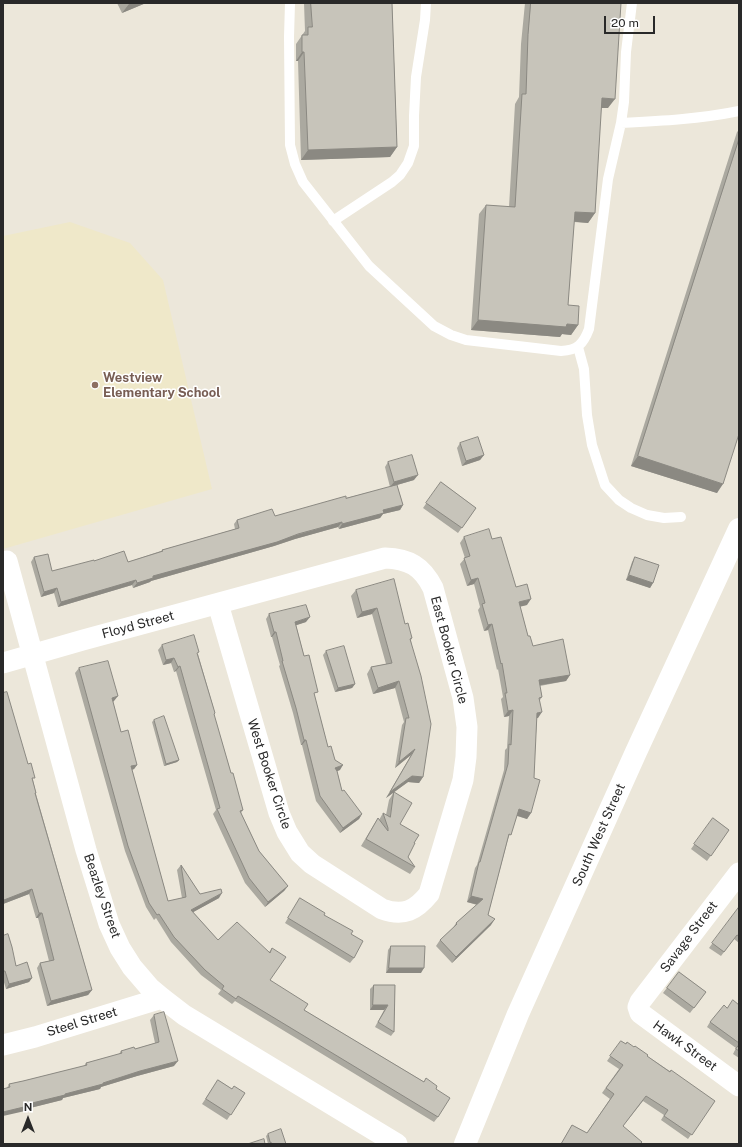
<!DOCTYPE html>
<html>
<head>
<meta charset="utf-8">
<style>
	body { margin:0 }
	#map { position:relative; width:742px; height:1147px; overflow:hidden; background:#ece7da; font-family:"Public Sans",sans-serif }
	canvas { display:block }
	.frame { position:absolute; inset:0; border:4px solid #292929; pointer-events:none }
	.north { position:absolute; left:8px; top:1099px; width:40px; height:40px; -webkit-text-stroke:3px #fff; paint-order:stroke; rotate:0deg; font-size:11px; font-weight:700; line-height:16px; text-align:center; color:#292929 }
	.north::after { content:''; display:block; margin:auto; width:14px; height:18px; background:#292929; clip-path:polygon(50% 0,100% 100%,50% 72%,0 100%) }
	.scale { position:absolute; left:604px; top:16px; width:51px; height:18px; box-sizing:border-box; border:2px solid #292929; border-top:0; padding-left:5px; font-size:12px; line-height:14px; white-space:nowrap; color:#292929; -webkit-text-stroke:3px #fff; paint-order:stroke }
</style>
</head>
<body>
<div id="map">
<canvas width="742" height="1147"></canvas>
<div class="frame"></div>
<div class="north">N</div>
<div class="scale">20 m</div>
</div>
<script>
const context = document.querySelector('canvas').getContext('2d');
context.lineJoin = 'round';
function fillPath(path, color) {
  context.fillStyle = color;
  context.fill(path, 'evenodd');
}
function trace(path, color, width, dash) {
  context.strokeStyle = color;
  context.lineWidth = width;
  context.lineCap = dash ? 'butt' : 'round';
  context.setLineDash(dash || []);
  context.stroke(path);
}
function write(font, color, halo, rows, align = 'center') {
  context.font = font + ' "Public Sans",sans-serif';
  context.lineWidth = 3;
  context.setLineDash([]);
  context.textBaseline = 'middle';
  context.strokeStyle = halo;
  context.fillStyle = color;
  for (const [text, x, y, turn = 0] of rows) {
    context.save();
    context.translate(x, y);
    context.rotate((+turn || 0) * Math.PI / 180);
    context.textAlign = isNaN(turn) ? turn : align;
    if (halo) context.strokeText(text, 0, 0);
    context.fillText(text, 0, 0);
    context.restore();
  }
}
fillPath(new Path2D(`
	M70,222L130,243L163,280L212,489L3,549V236Z`), '#efe8c9');
trace(new Path2D(`
	M290,3L289,37L290,145L295,164L303,182L369,266L434,326L451,335L466,340L561,351C577,350 583,345 589,329L608,179L621,123L624,102L626,52L632,3
	M621,123C661,121 700,119 739,111
	M333,221L392,182L400,175L408,163L414,146V116L416,77L425,20L426,3
	M578,347L584,369L587,415L592,445L605,485L619,500L631,508L647,515L664,518L681,517`), '#fff', 10);
trace(new Path2D(`
	M7,561L86,850L109,924L120,948L132,967L150,988L162,998L184,1015L397,1144
	M3,663L83,640L385,558C409,559 422,566 433,588L463,698L467,727L466,757L463,780L429,894C416,910 404,917 382,909L312,864L300,853L287,832L279,813L218,604
	M739,873L640,1002L638,1007L640,1013L739,1086
	M3,1045L35,1037L162,998`), '#fff', 21);
trace(new Path2D(`
	M465,1144L518,1014L636,752L739,529`), '#fff', 22);
fillPath(new Path2D(`
	M117,3H146L122,13Z
	M304,3H392L397,147L390,157L301,160L298,61H296V44L305,31Z
	M525,3H621L608,108H601L595,213L588,223L574,222L568,305L578,325L571,335L562,334L560,337L471,330L479,214L486,205L509,207L515,104L519,97L521,44Z
	M739,130V434L717,493L631,466L737,132Z
	M460,443L484,455L480,460L462,466L457,448Z
	M388,462L414,480L397,485L403,505L400,510L383,514L380,518L339,529L338,527L295,539L274,546L151,581L150,582L133,588L132,585L58,607L54,593L41,597L31,562L34,557L52,571L94,561L128,562L161,551L162,550L235,529L234,524L237,520L275,516L390,487L385,467Z
	M441,482L476,508L458,533L423,508Z
	M464,537L492,539L516,587L527,605L520,606L528,636L533,646L570,675L566,681L540,686L542,697L540,700L538,718H537L531,813L527,819L517,816L508,839L488,915L491,925L452,963L436,946L440,940L453,928L456,923L477,905L467,902L475,868L477,865L504,770L505,750L507,748L509,716L504,717L501,699L503,697L498,669L497,670L488,630L484,631L478,610L480,607L474,584L467,586L460,564L465,558L460,543Z
	M635,557L653,583L650,588L626,580L632,562Z
	M356,590L405,624L412,638L411,640L423,777L419,783L408,782L386,798L411,755L395,768L402,725L404,722L395,688L373,694L367,674L371,667L386,664L372,614L357,618L351,596Z
	M269,614L306,622L296,625L328,747L340,770L337,771L342,791L362,814L359,819L340,833L316,801L302,745H301L293,713L279,666L280,665L272,637H271L266,619Z
	M162,645L198,654L215,713L214,715L231,773L243,810L241,813L259,851L288,886L284,891L265,907L245,883L213,814L216,810L176,671L174,672L171,663L163,665L158,650Z
	M326,651L355,684L352,688L335,692L323,655Z
	M79,668L114,701L113,702L121,732L137,765L134,769L132,770L168,901L182,898L177,870L181,865L200,894L219,898L193,912L218,940L269,952L272,948L270,980L304,1010L436,1089L438,1117L434,1122L235,1001L232,1004L218,994L221,990L201,975L171,942L156,918L154,920L146,907L125,851L75,673Z
	M3,693L33,780L36,793V794L92,990L88,995L47,1006L37,968L40,963L49,961L38,918H36L29,894L3,904Z
	M154,720L179,760L177,762L164,766L152,722Z
	M394,792L400,824L414,843L408,857L415,867L410,874L361,846L373,826L378,818L379,820L383,813L386,815L389,800Z
	M713,818L729,830L707,861L691,849Z
	M300,898L351,934L354,958L350,963L285,923Z
	M739,907V943L734,939L721,956L709,948Z
	M3,936L16,966L32,978L29,982L6,989L3,979Z
	M391,946L421,973H386L388,950Z
	M679,972L706,992L690,1013L663,993Z
	M374,985H395L394,1032L391,1036L375,1027L384,1010H370V989Z
	M739,1005V1058L733,1054L736,1048L707,1027L710,1022L727,1008Z
	M154,1015L174,1066L137,1076L101,1087L100,1089L63,1098L62,1100L26,1109L25,1111L7,1088L9,1084L23,1081L84,1066L86,1063L119,1054L121,1051L135,1049L155,1043L150,1020Z
	M621,1041L647,1056L715,1101L688,1139L661,1120L664,1115L643,1101L623,1126L640,1144H561L572,1125L587,1133L610,1099L602,1093L619,1069L607,1061Z
	M218,1080L232,1089L245,1093L227,1120L202,1104Z
	M268,1134L286,1144H268L266,1136Z`), '#aba9a0');
fillPath(new Path2D(`
	M131,3H146L122,13L129,4Z
	M302,52H304L298,61H296Z
	M602,98L615,99L608,108H595Z
	M397,147L390,157L301,160L308,150Z
	M575,212L595,213L588,223L568,221Z
	M478,320L567,324L578,325L571,335L562,334L560,337L471,330Z
	M484,455L480,460L462,466L466,461Z
	M638,456L723,484L717,493L631,466Z
	M418,475L414,480L390,487L394,482Z
	M403,505L400,510L383,514L380,518L339,529L342,524L383,510Z
	M342,522L338,527L295,539L274,546L151,581L150,582L133,588L137,583L153,576Z
	M629,575L653,583L650,588L626,580Z
	M478,578L474,584L467,586L471,580Z
	M136,580L132,585L58,607L61,602Z
	M57,588L54,593L41,597L44,592Z
	M531,599L527,605L515,608L519,602Z
	M377,608L372,614L357,618L362,612Z
	M310,617L306,622L291,627L295,622Z
	M492,624L488,630L484,631L488,625Z
	M274,632H276L272,637H271Z
	M174,658L171,663L163,665L166,660Z
	M180,666L176,671L174,672L178,667Z
	M570,675L566,681L535,686L539,680Z
	M399,681L395,688L373,694L378,688Z
	M355,684L352,688L335,692L338,688Z
	M118,696L114,701L108,703L112,698Z
	M513,710L509,716L504,717L508,711Z
	M542,712L538,718L533,719L537,713Z
	M304,740H306L302,745H301Z
	M415,749L411,755L395,768L399,762Z
	M179,760L177,762L164,766L166,764Z
	M137,765L134,769L128,771L131,766Z
	M343,765L340,770L332,773L335,768Z
	M412,776L423,777L419,783L408,782L386,798L390,792Z
	M519,809L531,813L527,819L515,815Z
	M362,814L359,819L340,833L343,828Z
	M288,886L284,891L265,907L268,902Z
	M32,889L29,894L3,904L4,900Z
	M222,893L219,898L188,915L191,910Z
	M471,896L483,899L479,905L467,902Z
	M39,913H42L38,918H36Z
	M495,919L491,925L452,963L456,957Z
	M389,968H424L421,973H386Z
	M32,978L29,982L6,989L9,984Z
	M92,990L88,995L47,1006L51,1001Z
	M373,1005H388L384,1010H370Z
	M178,1061L174,1066L137,1076L101,1087L100,1089L63,1098L62,1100L26,1109L25,1111L3,1116V1112L28,1104L103,1083L140,1071Z`), '#8b8982');
const building = new Path2D(`
	M311,3H392L397,147L308,150L304,52H302V35H308V27H312Z
	M531,3H621L615,99L602,98L595,213L575,212L568,305L579,306L578,325L567,324L566,327L478,320L486,205L515,207L522,94H526L528,35Z
	M739,139V434L723,484L638,456Z
	M478,437L484,455L466,461L460,443Z
	M412,455L418,475L394,482L388,462Z
	M441,482L476,508L462,528L426,503Z
	M397,485L403,505L383,510L384,513L342,524V522L298,534L277,542L153,576V578L137,583L136,580L61,602L57,588L44,592L34,557L48,554L52,571L94,560V561L124,551L128,562L163,551L162,550L239,528L237,520L272,509L275,516L346,496V498Z
	M489,529L492,539L501,537L516,587L527,584L531,599L519,602L528,636H530L533,646L563,639L570,675L539,680L542,697L539,698L542,712L537,713L534,778L540,780L531,813L519,809L511,835L509,834L488,915L495,919L456,957L440,940L457,924L456,923L483,899L471,896L479,862H480L508,764L509,744L511,745L513,710L508,711L505,693H507L502,663L501,664L492,624L488,625L482,604L485,603L478,578L471,580L464,558L470,556L464,537Z
	M635,557L659,565L653,583L629,575Z
	M394,579L405,624L408,623L412,638L410,639L421,676L431,724L423,777L412,776L390,792L415,749L399,762L406,718H409L399,681L378,688L371,667L392,663L377,608L362,612L356,590Z
	M306,605L310,617L295,622L304,656L309,655L318,692L314,693L328,747L331,746L335,760L343,765L335,768L337,771L342,791L344,790L362,814L343,828L320,796L306,740H304L296,708L282,661H283L276,632H274L269,614Z
	M194,635L199,652L197,653L215,713L214,714L231,773H233L243,810L240,811L259,851L288,886L268,902L249,878L217,809L220,808L180,666L178,667L174,658L166,660L162,645Z
	M344,646L355,684L338,688L326,651Z
	M108,661L118,696L112,698L121,732L128,730L137,765L131,766L168,901L186,897L181,865L200,894L221,889L222,893L191,910L218,940L237,922L270,953L272,948L286,957L270,980L308,1004L304,1010L424,1082L426,1078L437,1086L436,1089L450,1098L438,1117L238,996L236,999L222,989L224,986L205,970L174,937L159,914L157,915L149,903L128,846L79,668Z
	M7,692L28,764L31,763L35,778H32L36,793H35L92,990L51,1001L40,963L54,960L42,913H39L32,889L4,900L3,898V693Z
	M164,716L179,760L166,764L154,720Z
	M394,792L412,803L400,824L419,835L414,843H415L408,857L415,867L366,839L378,818L388,831V828L383,813L390,817Z
	M713,818L729,830L711,856L694,844Z
	M300,898L325,913L324,915L353,931L351,934L363,941L354,958L288,918Z
	M739,907V936L737,935L724,952L712,943Z
	M8,934L12,947L16,966L27,962L32,978L9,984L5,971H3V936Z
	M391,946H425L424,968H389Z
	M679,972L706,992L694,1008L667,988Z
	M374,985H395L394,1032L378,1022L388,1005H373Z
	M733,1000L739,1005V1043L710,1022L724,1005L727,1008Z
	M164,1012L178,1061L140,1071L103,1083V1084L65,1094V1095L28,1104V1106L3,1112V1089L10,1087L9,1084L23,1081L87,1065L86,1063L122,1053L121,1051L134,1047L135,1049L159,1042L154,1015Z
	M621,1041L626,1044L627,1042L634,1047L635,1046L648,1055L647,1056L670,1072L671,1070L715,1101L692,1135L664,1116L668,1110L646,1096L623,1126L642,1142L640,1144H561L572,1125L587,1133L614,1094L606,1088L623,1065L610,1056Z
	M739,1045V1051L736,1049Z
	M218,1080L232,1089L234,1086L245,1093L231,1115L206,1099Z
	M281,1129L286,1144H273L270,1142L268,1134Z
	M264,1139L265,1144H248Z`);
fillPath(building, '#c7c4ba');
trace(building, '#8b8982', 1);
for (const [x, y, r, color] of [
	[95,385,4,"#8d6e63"]
]) {
  const dot = new Path2D();
  dot.arc(x, y, r, 0, 2 * Math.PI);
  context.fillStyle = color;
  context.fill(dot);
  trace(dot, '#fff', 1.5);
}
write('bold 13px', '#785e54', '#fff', [
	["Westview",103,378],
	["Elementary School",103,393]
], 'left');
write('13px', '#292929', '#fff', [
	["Floyd Street",138,625,-15],
	["East Booker Circle",449,650,75],
	["West Booker Circle",269,774,72],
	["South West Street",599,835,-66],
	["Beazley Street",102,896,71],
	["Savage Street",689,937,-53],
	["Steel Street",82,1022,-17],
	["Hawk Street",685,1046,36]
]);
</script>
</body>
</html>
